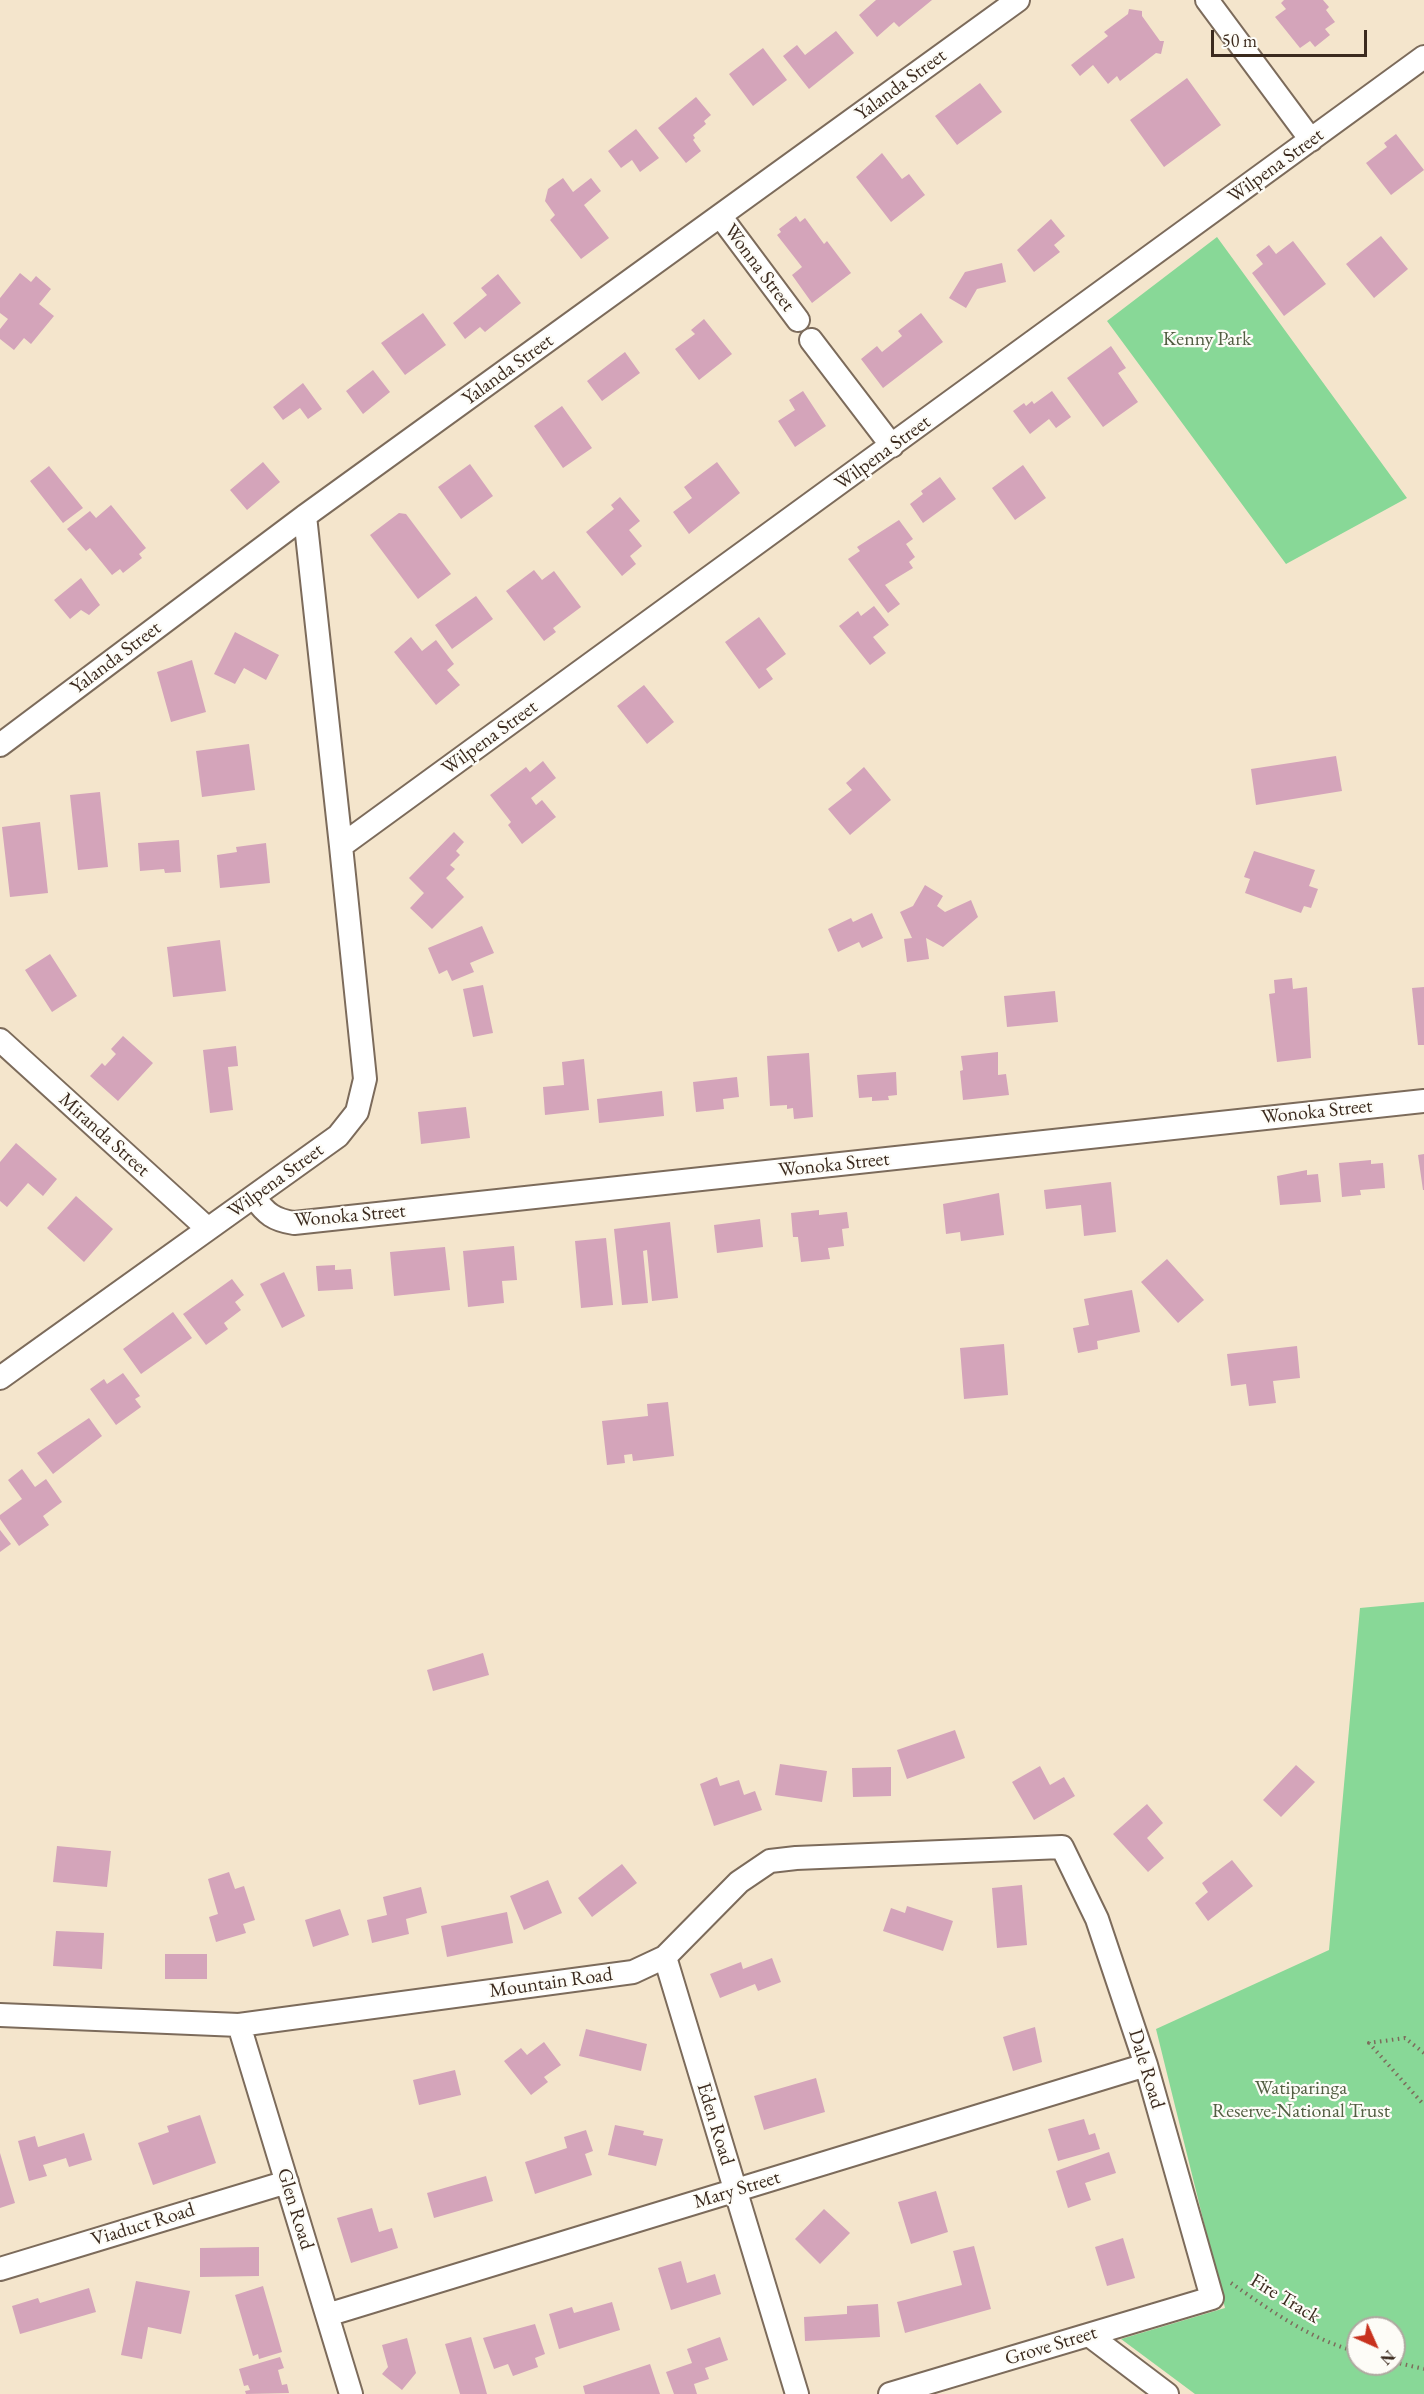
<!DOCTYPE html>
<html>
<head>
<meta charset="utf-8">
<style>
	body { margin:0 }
	#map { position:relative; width:1424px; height:2394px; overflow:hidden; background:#f4e5cc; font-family:"EB Garamond",serif }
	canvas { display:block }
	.north { position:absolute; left:1346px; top:2316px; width:60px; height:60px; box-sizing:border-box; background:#fdfcf7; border:2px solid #afa8a0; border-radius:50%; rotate:135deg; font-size:16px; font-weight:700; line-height:24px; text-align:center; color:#3b2a1e }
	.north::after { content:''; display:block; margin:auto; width:21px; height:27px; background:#c8321e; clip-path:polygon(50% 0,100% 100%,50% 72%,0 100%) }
	.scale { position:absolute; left:1211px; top:30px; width:156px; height:27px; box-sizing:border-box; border:3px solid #3b2a1e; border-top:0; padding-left:8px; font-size:18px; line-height:21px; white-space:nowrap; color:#3b2a1e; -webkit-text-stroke:4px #fdfcf7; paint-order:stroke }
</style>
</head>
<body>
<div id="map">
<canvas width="1424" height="2394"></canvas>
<div class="north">N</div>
<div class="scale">50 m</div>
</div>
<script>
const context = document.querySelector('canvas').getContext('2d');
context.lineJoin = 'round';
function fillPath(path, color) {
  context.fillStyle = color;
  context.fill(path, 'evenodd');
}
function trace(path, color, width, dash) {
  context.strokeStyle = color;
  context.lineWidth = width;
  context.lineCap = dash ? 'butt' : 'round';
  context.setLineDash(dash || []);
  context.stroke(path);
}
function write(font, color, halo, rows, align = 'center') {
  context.font = font + ' "EB Garamond",serif';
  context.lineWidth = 4.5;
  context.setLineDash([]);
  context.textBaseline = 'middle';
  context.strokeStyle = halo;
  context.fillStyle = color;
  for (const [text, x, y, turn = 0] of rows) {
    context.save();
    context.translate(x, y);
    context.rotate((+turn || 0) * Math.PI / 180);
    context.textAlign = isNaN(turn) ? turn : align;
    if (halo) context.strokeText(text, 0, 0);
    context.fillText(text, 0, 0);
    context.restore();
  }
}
fillPath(new Path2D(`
	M1217,237L1407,498L1286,564L1107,321Z
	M1424,1602V2394H1195L1121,2339L1225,2308L1156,2029L1329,1950L1360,1608ZM1358,2328H1394V2364H1358Z`), '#88d897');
fillPath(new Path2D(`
	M876,0H932L899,27L894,22L877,37L859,15Z
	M1284,0H1323L1329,7L1326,10L1335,22L1325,29L1330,35L1315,47L1310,41L1300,48L1275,17L1286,9L1281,3Z
	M1129,9L1142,11V16L1160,41H1164L1161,54L1156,53L1120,81L1117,76L1108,84L1093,65L1080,76L1071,65L1108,36L1104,32L1128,14Z
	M836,31L854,53L809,89L783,56L797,45L805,55Z
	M763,48L787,80L753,106L729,74Z
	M1187,78L1221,125L1164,167L1130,120Z
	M980,83L1002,112L957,145L935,116Z
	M696,97L711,115L704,121L706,124L693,135L695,138L693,140L701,151L686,163L658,128Z
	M636,129L659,158L640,172L632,160L621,168L608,151Z
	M1396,134L1424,170L1391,195L1366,163L1387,147L1384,143Z
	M882,153L902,179L909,174L925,195L891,222L856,177Z
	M563,178L573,192L591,178L601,191L584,205L609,238L581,259L550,220L555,215L545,201L548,189Z
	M796,216L800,222L805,218L824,244L827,241L851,273L812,303L792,275L802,267L777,235L781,232L779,229Z
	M1051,219L1065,236L1054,245L1060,252L1034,272L1017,250Z
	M1381,236L1408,269L1374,298L1346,264Z
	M1293,241L1326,284L1284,316L1252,273L1263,264L1256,255L1269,245L1276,254Z
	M1002,263L1006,282L977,289L966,308L949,298L965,272Z
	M20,273L31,282L36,276L51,289L39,304L54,316L31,344L24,338L14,350L0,339V329L8,319L0,313V298Z
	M498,274L521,303L485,332L480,327L465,339L453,323L487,295L481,288Z
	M423,313L446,345L405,375L381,343Z
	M921,313L943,342L883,388L861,359L877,346L882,352L902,336L898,331Z
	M704,319L732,354L699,380L675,349L695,334L691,330Z
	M1111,346L1126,368L1118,373L1138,402L1103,427L1067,378Z
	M625,352L640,373L602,401L587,381Z
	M373,370L390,392L363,414L346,391Z
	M303,383L322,409L308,419L300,408L283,420L273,407Z
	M803,391L826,426L795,447L778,421L795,410L789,400Z
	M1052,391L1071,417L1056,428L1049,419L1030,434L1013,411L1024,403L1026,406L1032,401L1034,404Z
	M562,406L592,448L563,468L534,426Z
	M263,462L280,482L247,510L230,490Z
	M717,462L740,493L689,534L673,512L692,498L684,487Z
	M470,464L493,496L461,519L438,487Z
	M1023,465L1046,498L1015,520L992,488Z
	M49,466L83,508L63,523L30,481Z
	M940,477L956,499L923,523L910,504L923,494L921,491Z
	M620,497L640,521L629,530L642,546L630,556L636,564L622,576L586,532L614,509L611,505Z
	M111,505L146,548L139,554L142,558L123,573L120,569L112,575L90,548L86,551L67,529L90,511L96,518Z
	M399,513L406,514L451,574L418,599L370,535Z
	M899,520L913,539L906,544L915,557L909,562L913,568L885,585L900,604L888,613L848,559L860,551L857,547Z
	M534,570L542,580L554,571L581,607L553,628L556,632L544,641L506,591Z
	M81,578L100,605L89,615L81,610L70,619L54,600Z
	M476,596L493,619L452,649L435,625Z
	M874,606L889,625L873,637L886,653L870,665L839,626L858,611L861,616Z
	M759,617L786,654L766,669L773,679L759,689L725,642Z
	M235,632L279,655L266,680L244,668L235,684L214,674Z
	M411,637L422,651L436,640L454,664L447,670L460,685L436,705L394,652Z
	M192,660L206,712L171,722L157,672Z
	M644,685L674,722L647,744L617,706Z
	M249,744L255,790L202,797L196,751Z
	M1336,756L1342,791L1256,805L1251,769Z
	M543,761L556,778L531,798L536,805L542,800L556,817L522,844L508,825L511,822L490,795L526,767L530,772Z
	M864,767L891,800L850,835L828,809L852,790L846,783Z
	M100,792L108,867L78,870L70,795Z
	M40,822L48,893L10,897L2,827Z
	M454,832L464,842L456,851L460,855L450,865L455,869L446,878L464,897L432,929L410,908L424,893L409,878Z
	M179,840L181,872L165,873L164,869L140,871L138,843Z
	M266,843L270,883L220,888L217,855L237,852L236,847Z
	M1254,851L1315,870L1309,886L1318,889L1311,908L1304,906L1301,913L1245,893L1250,879L1244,877Z
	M925,885L943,896L937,906L945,912L971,900L978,917L943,947L926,938L929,959L907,962L904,939L912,938L900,912L913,906Z
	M872,913L883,938L862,948L859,942L838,952L828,929L851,918L853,922Z
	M482,926L494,953L470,963L474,972L452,981L447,970L439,974L428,948Z
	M220,940L226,991L173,997L167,947Z
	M50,954L77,996L52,1012L25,970Z
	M1292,978L1293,989L1307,987L1311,1058L1277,1062L1269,994L1275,993L1274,980Z
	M483,985L493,1033L473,1037L463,989Z
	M1424,987V1045H1418L1412,988Z
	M1055,991L1058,1022L1007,1027L1004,996Z
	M123,1036L153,1063L118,1101L90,1076L102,1063L105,1066L116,1054L111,1049Z
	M236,1046L238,1066L228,1067L233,1110L210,1113L203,1050Z
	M998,1052V1075L1006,1074L1009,1095L963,1100L960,1071L963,1070L961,1056Z
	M809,1053L813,1117L794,1119L793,1108L787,1109V1105L770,1106L767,1056Z
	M584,1059L589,1110L545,1115L543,1087L564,1085L562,1062Z
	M896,1072L897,1095L888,1096L889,1100L872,1101V1097L859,1098L857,1075Z
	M737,1077L739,1097L723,1099L724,1109L696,1112L693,1082Z
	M662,1091L664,1116L599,1123L597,1099Z
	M466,1107L470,1138L421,1144L418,1112Z
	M16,1143L57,1179L43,1196L28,1183L7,1207L0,1201V1162Z
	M1424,1154V1190H1423L1418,1155Z
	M1371,1160V1164L1383,1163L1385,1188L1360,1190L1361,1195L1342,1197L1339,1163Z
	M1307,1170V1175L1318,1174L1321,1202L1280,1205L1277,1176Z
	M1111,1182L1116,1232L1084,1236L1081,1205L1046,1209L1044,1190Z
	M999,1193L1004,1235L961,1241L960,1232L946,1234L943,1204Z
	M76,1196L113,1229L84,1262L47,1228Z
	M819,1210V1215L847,1212L849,1228L842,1229L844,1246L828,1248L830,1259L801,1262L798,1237H793L791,1213Z
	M760,1219L763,1247L717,1253L714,1225Z
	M670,1222L678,1298L652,1301L647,1250L643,1251L648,1303L622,1305L614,1229Z
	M606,1238L613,1305L581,1308L575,1241Z
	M514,1246L517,1280L502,1281L504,1303L468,1307L463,1251Z
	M445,1247L450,1290L394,1296L390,1252Z
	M1167,1259L1204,1300L1178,1323L1141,1282Z
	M335,1265V1270L351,1269L353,1289L318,1291L316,1266Z
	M284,1272L305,1316L282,1328L260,1284Z
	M232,1279L244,1295L235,1302L241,1310L224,1323L228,1329L206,1345L183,1314Z
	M1132,1290L1140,1332L1097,1341L1098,1349L1078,1353L1073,1328L1089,1325L1084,1299Z
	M173,1312L192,1338L141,1374L123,1349Z
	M1004,1344L1008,1395L964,1399L960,1348Z
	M1297,1346L1300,1378L1273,1381L1276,1403L1249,1406L1246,1384L1231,1386L1227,1354Z
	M123,1373L140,1396L135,1399L141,1407L116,1425L90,1389L104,1379L107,1384Z
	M668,1402L674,1456L633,1461L632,1454L624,1455L625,1463L607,1465L602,1421L648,1416L647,1404Z
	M89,1418L102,1436L53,1474L37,1453Z
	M22,1469L35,1487L46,1479L62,1502L43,1516L49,1525L19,1546L0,1519V1515L22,1499L8,1480Z
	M0,1530L11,1544L0,1552Z
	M483,1653L489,1675L433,1691L427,1670Z
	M955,1730L965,1758L907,1779L897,1750Z
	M780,1764L827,1771L822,1802L775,1795Z
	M1296,1765L1315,1782L1281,1817L1263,1800Z
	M1040,1766L1050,1785L1064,1777L1075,1796L1034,1820L1012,1782Z
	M891,1767V1796L853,1797L852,1768Z
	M717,1777L720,1786L739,1780L744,1795L755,1791L762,1810L714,1826L700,1784Z
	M1147,1804L1163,1823L1147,1838L1164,1858L1148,1872L1113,1834Z
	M57,1846L111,1851L107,1887L53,1882Z
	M1232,1860L1253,1886L1208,1921L1195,1903L1208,1892L1202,1883Z
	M622,1864L637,1883L592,1917L578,1898Z
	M229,1872L235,1889L244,1886L255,1920L243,1924L246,1933L216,1942L209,1917L218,1914L208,1879Z
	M548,1880L562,1913L524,1930L510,1896Z
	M1022,1885L1027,1945L997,1948L992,1888Z
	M421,1887L427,1913L406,1919L409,1934L372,1943L367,1920L387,1915L383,1897Z
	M907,1906L953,1921L943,1951L883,1931L891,1908L905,1913Z
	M340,1909L349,1935L313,1947L305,1920Z
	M507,1912L513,1943L447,1957L441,1926Z
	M56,1931L104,1933L102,1969L53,1966Z
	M165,1954H207V1979H165Z
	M772,1958L781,1982L758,1991L755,1984L720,1998L710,1974L741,1962L743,1969Z
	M1035,2027L1042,2062L1013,2071L1003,2037Z
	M586,2029L647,2044L641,2071L579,2056Z
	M544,2042L561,2065L544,2077L548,2082L531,2095L504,2061L521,2048L527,2055Z
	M455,2070L461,2095L419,2105L413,2080Z
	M816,2078L825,2112L764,2130L754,2096Z
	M200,2115L216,2163L153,2185L138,2143L169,2132L167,2126Z
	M1084,2119L1089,2135L1095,2133L1100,2149L1058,2161L1048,2129Z
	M615,2125L644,2131L643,2135L663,2139L656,2166L608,2155Z
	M586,2130L593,2151L585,2154L592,2175L535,2194L525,2162L567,2148L564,2137Z
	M84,2133L92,2160L69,2167L66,2158L43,2165L47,2176L29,2181L18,2141L35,2136L38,2147Z
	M1109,2152L1116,2173L1085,2183L1091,2200L1068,2208L1056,2171Z
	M0,2153L15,2203L0,2208Z
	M486,2176L493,2201L434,2218L427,2193Z
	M936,2191L948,2232L911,2244L898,2202Z
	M372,2208L379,2232L392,2228L398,2248L351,2263L337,2218Z
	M824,2209L850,2233L820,2264L795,2239Z
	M1123,2238L1135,2278L1107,2286L1095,2247Z
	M974,2246L991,2309L905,2333L897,2302L962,2285L953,2251Z
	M259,2247V2276L200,2277V2248Z
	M681,2261L687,2283L715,2274L721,2294L671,2310L658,2268Z
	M136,2281L190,2291L181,2334L148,2327L142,2359L121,2355Z
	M263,2286L282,2352L259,2359L258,2354L253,2356L235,2295Z
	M89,2288L96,2312L20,2334L12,2306L38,2298L40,2303Z
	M612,2302L620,2330L559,2349L549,2314L572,2307L574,2313Z
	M878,2304L880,2337L805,2341L804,2317L847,2314V2306Z
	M535,2324L545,2354L535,2358L538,2367L513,2376L508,2364L494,2369L483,2338Z
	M471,2337L487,2394H460L445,2344Z
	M720,2337L728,2360L705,2368L709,2379L694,2384L697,2394H674L666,2372L692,2363L687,2349Z
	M407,2338L416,2373L402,2390L382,2374L388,2367L382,2345Z
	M280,2357L284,2368L278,2370L282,2385L287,2384L289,2393L246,2394L245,2391L250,2390L248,2385L244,2386L239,2369Z
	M650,2364L660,2394H585L583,2386Z`), '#d4a4ba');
const minor = new Path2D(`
	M1207,0L1311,140
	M721,217L798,320
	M811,340L892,446
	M305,516L341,846
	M0,745L305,516L1018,0
	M0,1040L208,1229
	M254,1197C266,1214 274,1220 294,1223L1424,1101
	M0,1378L338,1136L357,1112L365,1079L341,846L1424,57
	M665,1957L797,2394
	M0,2015L239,2025L633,1972L665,1957L739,1882L770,1861L796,1858L1062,1847L1097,1919L1146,2065L1212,2298L890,2394
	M239,2025L351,2394
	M0,2269L287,2182
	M327,2315L1146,2065
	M1089,2335L1167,2394`);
trace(minor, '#7c6b5b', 26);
trace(new Path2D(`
	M1424,2053L1405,2038L1369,2043L1424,2105
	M1231,2283C1270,2310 1311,2340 1358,2352
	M1394,2362L1424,2369`), '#7c6b5b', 4, [1.5, 4.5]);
trace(minor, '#fff', 22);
write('20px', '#3b2a1e', '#fdfcf7', [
	["Yalanda Street",901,85,-36],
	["Wilpena Street",1276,166,-36],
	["Wonna Street",759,268,53],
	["Yalanda Street",508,370,-36],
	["Wilpena Street",883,453,-36],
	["Yalanda Street",116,658,-37],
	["Wilpena Street",490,738,-36],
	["Wonoka Street",1317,1112,-6],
	["Miranda Street",104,1135,42],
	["Wonoka Street",834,1165,-6],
	["Wilpena Street",276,1181,-36],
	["Wonoka Street",350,1216,-5],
	["Mountain Road",551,1983,-8],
	["Dale Road",1146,2069,73],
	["Eden Road",715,2124,73],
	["Mary Street",737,2190,-17],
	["Glen Road",295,2209,73],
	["Viaduct Road",143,2225,-17],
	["Fire Track",1285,2299,31],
	["Grove Street",1051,2346,-17]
]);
write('20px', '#525e42', '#fdfcf7', [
	["Kenny Park",1207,340],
	["Watiparinga",1301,2089],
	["Reserve-National Trust",1301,2112]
]);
</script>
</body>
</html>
